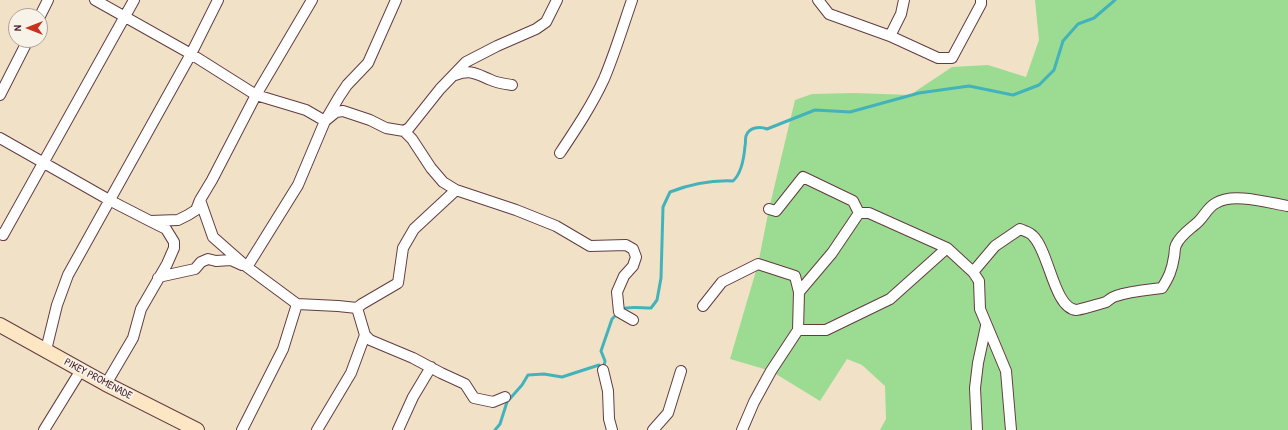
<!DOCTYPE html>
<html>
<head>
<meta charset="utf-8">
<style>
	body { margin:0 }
	#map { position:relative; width:1288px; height:430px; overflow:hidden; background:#f1e2c7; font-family:"Patrick Hand",sans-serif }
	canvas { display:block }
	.north { position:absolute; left:8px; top:8px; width:40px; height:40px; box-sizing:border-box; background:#f7f3e8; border:1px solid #b29e9c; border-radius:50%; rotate:270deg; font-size:11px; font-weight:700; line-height:16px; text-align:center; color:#4a1f2b }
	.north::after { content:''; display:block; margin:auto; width:14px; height:18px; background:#c8321e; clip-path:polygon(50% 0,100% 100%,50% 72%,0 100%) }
</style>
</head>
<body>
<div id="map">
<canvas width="1288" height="430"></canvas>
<div class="north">N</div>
</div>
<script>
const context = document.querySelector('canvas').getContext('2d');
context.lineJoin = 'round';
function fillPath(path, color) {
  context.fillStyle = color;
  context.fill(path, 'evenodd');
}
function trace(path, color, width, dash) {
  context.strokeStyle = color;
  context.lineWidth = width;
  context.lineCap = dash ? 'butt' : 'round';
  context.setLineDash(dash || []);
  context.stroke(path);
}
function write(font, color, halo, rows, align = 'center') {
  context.font = font + ' "Patrick Hand",sans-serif';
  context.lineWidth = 4;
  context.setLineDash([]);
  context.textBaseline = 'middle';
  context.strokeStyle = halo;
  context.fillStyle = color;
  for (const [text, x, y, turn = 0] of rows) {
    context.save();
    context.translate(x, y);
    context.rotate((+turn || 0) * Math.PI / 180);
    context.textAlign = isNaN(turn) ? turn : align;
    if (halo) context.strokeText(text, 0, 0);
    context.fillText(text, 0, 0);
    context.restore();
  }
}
fillPath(new Path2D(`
	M1035,0H1288V430H880L886,419L885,386L862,365L847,359L820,401L771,371L730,359L758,264L769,209L795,100L812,94L854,93L910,95L952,67L988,65L1026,77L1039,40Z`), '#9bdc92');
trace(new Path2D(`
	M622,309C628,306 642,308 651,308L657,300L661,278L663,207L670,192C691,184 710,180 733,181C742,173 744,158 745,146C746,143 745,139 746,136C749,127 760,126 767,129L815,110L850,112L919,93L969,86L1013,95L1039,85L1054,70L1063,41L1078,24L1094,18L1115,0
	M495,430L500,424L507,402L522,385L528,375L544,374L562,377L599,365L603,370L605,361L601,351L612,319L618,313`), '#43b3bb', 3);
const street = new Path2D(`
	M95,0L191,54L256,95L306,110L325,121L336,112L343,111L370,120L386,128L404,131L412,139L431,168L443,182L456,190L516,210L556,226L590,246L626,245L633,249L636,257L633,266L624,276L617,292L619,312L633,320
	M818,0L829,14L890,36L938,58H952L981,4V0
	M40,16L48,0
	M890,36L901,14L904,0
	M455,75C472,69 476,74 491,80C497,83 505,84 512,85
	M0,95L28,40
	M404,131L409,128L440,89L466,62L497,46L536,29L546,22L557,0
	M0,138L111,201L150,221L178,220L188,215L196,210L200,200L212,180L256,95L312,0
	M560,153C576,129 592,105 604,79C615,53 623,26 632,0
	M200,200L213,237L247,267L297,304L338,306L357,308L365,335L370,340L413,358L441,373L465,384L474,398L493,402L505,397
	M769,209L776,211L803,177L853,201L859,213
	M0,234L3,235L134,0
	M247,267L298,185L325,121L339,97L347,85L368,63L396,0
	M973,272L995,246L1020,229C1024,231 1030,232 1033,236C1049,251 1054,308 1076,310C1079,310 1103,303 1106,302C1109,300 1112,297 1116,296C1130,291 1147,290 1162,288C1169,277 1172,270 1174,257C1175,253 1174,249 1176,245C1181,234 1191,229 1199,221C1205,215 1208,207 1216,203C1233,192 1269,203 1288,206
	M158,278L163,276L195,269L201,262L208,259L216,261L231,260L242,265
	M703,306L722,282L758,264L795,276L799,292
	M357,308L362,304L398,283L403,248L414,229L456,190
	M798,330H826L890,299L947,248
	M46,350L57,305L68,275L191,54L218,0
	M603,370L608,391L609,419L612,430
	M106,384L133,338L141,309L167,264L174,248V242L166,229L150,221
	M44,430L81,370
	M242,430L283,349L297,304
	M317,430L351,373L365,335
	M398,430L413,397L431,367
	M653,430L668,413L681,371
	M742,430L754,402L771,371L798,330L799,292L832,253L859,213H869L947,248L973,272L979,281L980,309L1006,371L1011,430
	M977,430L975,388L978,363L986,326`);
const secondary = new Path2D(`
	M0,325L106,384L197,430`);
trace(street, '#633c42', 12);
trace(secondary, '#633c42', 16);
trace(street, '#fff', 10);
trace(secondary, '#fce6c4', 14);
write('11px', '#4a1f2b', '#f7f3e8', [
	["PIKEY PROMENADE",98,379,28]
]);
</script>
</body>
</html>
